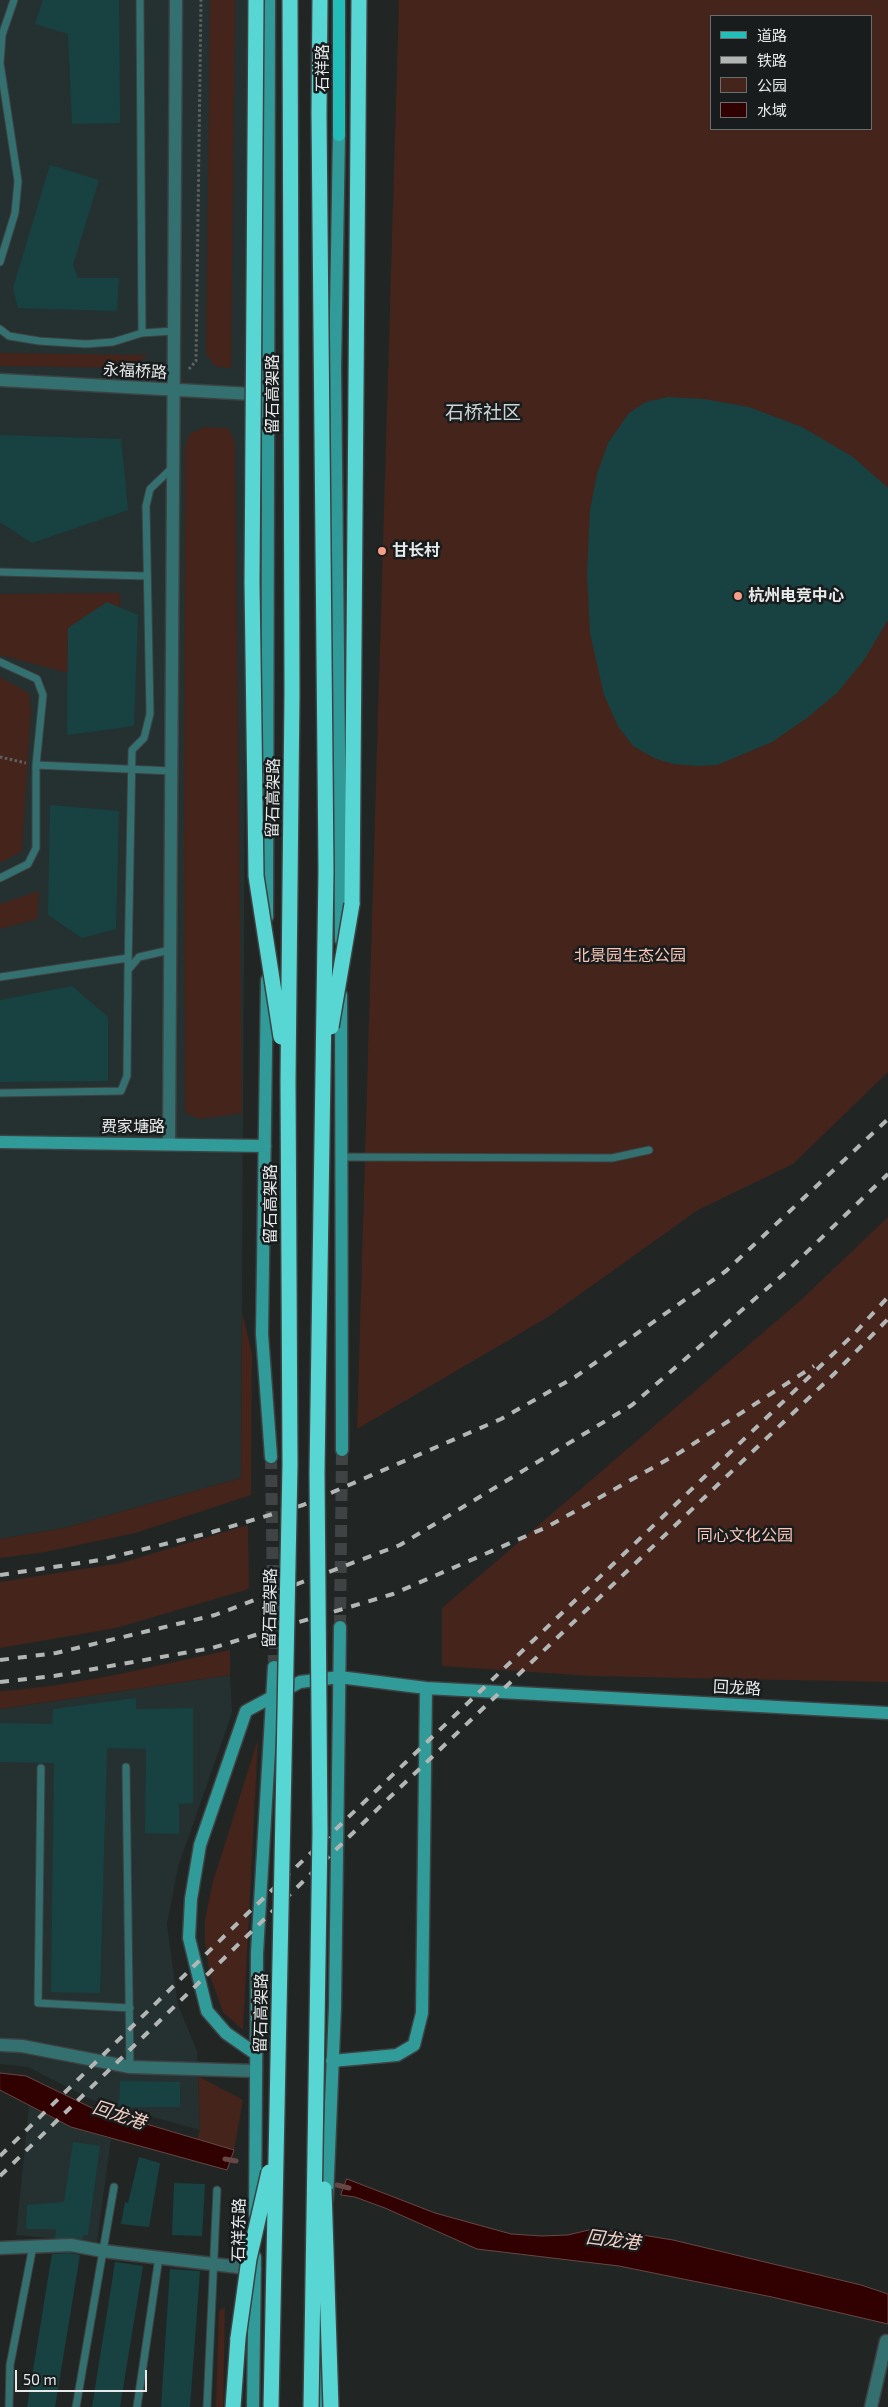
<!DOCTYPE html>
<html>
<head>
<meta charset="utf-8">
<style>
	body { margin:0 }
	#map { position:relative; width:888px; height:2407px; overflow:hidden; background:#212625; font-family:"Exo 2","Noto Sans SC",sans-serif }
	canvas { display:block }
	.legend { position:absolute; left:710px; top:15px; width:162px; height:115px; box-sizing:border-box; background:#181c1c; border:1px solid #6b6e6e; margin:0; padding:6px 9px; list-style:none; font-size:15px; color:#e7eaea }
	.legend li { display:flex; align-items:center; gap:10px; height:25px }
	.legend b { width:25px; border:1px solid #6b6e6e }
	.scale { position:absolute; left:15px; top:2370px; width:132px; height:22px; box-sizing:border-box; border:2px solid #e7eaea; border-top:0; padding-left:6px; font-size:15px; line-height:18px; white-space:nowrap; color:#e7eaea; -webkit-text-stroke:4px #181c1c; paint-order:stroke }
</style>
</head>
<body>
<div id="map">
<canvas width="888" height="2407"></canvas>
<ul class="legend">
<li><b style="height:6px;background:#23bdba"></b>道路</li>
<li><b style="height:6px;background:#b2b6b5"></b>铁路</li>
<li><b style="height:14px;background:#45241b"></b>公园</li>
<li><b style="height:14px;background:#300100"></b>水域</li>
</ul>
<div class="scale">50 m</div>
</div>
<script>
const context = document.querySelector('canvas').getContext('2d');
context.lineJoin = 'round';
function fillPath(path, color) {
  context.fillStyle = color;
  context.fill(path, 'evenodd');
}
function trace(path, color, width, dash) {
  context.strokeStyle = color;
  context.lineWidth = width;
  context.lineCap = dash ? 'butt' : 'round';
  context.setLineDash(dash || []);
  context.stroke(path);
}
function write(font, color, halo, rows, align = 'center') {
  context.font = font + ' "Exo 2","Noto Sans SC",sans-serif';
  context.lineWidth = 5;
  context.setLineDash([]);
  context.textBaseline = 'middle';
  context.strokeStyle = halo;
  context.fillStyle = color;
  for (const [text, x, y, turn = 0] of rows) {
    context.save();
    context.translate(x, y);
    context.rotate((+turn || 0) * Math.PI / 180);
    context.textAlign = isNaN(turn) ? turn : align;
    if (halo) context.strokeText(text, 0, 0);
    context.fillText(text, 0, 0);
    context.restore();
  }
}
fillPath(new Path2D(`
	M0,0H249L241,1478L64,1528L0,1539Z
	M230,1675L232,1713L178,1867L167,1924L178,2005L197,2051L200,2130L92,2100L28,2067L0,2064V1709Z
	M29,2106L71,2127L111,2139L97,2242L16,2235Z`), '#243130');
fillPath(new Path2D(`
	M210,0H235L231,368L215,366L206,354Z
	M399,0H888V1072L793,1164L698,1210L548,1317L357,1429ZM712,16H872V129H712Z
	M0,353L148,355L133,368L0,366Z
	M205,427L228,428L235,442L242,1113L200,1119L185,1113L184,808L185,448L189,434Z
	M120,593L118,679L84,677L0,655V594Z
	M0,677L29,693L31,710L22,851L0,863Z
	M39,891L37,919L0,929V904Z
	M888,1217V1682L590,1676L442,1666V1608L801,1300Z
	M242,1312L252,1354L251,1495L135,1533L45,1552L0,1558V1539L64,1528L241,1478Z
	M248,1525L249,1589L116,1628L0,1648V1582L121,1563Z
	M230,1650V1675L0,1709V1691C78,1686 154,1666 230,1650Z
	M258,1739L243,2030L223,2012L210,1976L205,1941V1920L212,1885Z
	M198,2076L243,2100L234,2150L197,2140L200,2130Z
	M225,2307L223,2407H216L219,2311Z`), '#45241b');
const water = new Path2D(`
	M0,2073L26,2076L92,2108L234,2150L227,2170L71,2127L0,2090Z
	M347,2179L435,2213L511,2234L542,2236L568,2235L593,2229L630,2233L673,2240L861,2285L888,2294V2324L772,2297L619,2266L477,2249L385,2208L355,2197L341,2195Z`);
fillPath(water, '#300100');
trace(water, '#674746', 1);
trace(new Path2D(`
	M225,2159L236,2161
	M337,2185L349,2188`), '#674746', 5);
fillPath(new Path2D(`
	M43,0H119L120,123L72,124L68,34L35,24Z
	M50,165L99,180L73,265L78,278H119L117,311L18,308L13,288Z
	M668,397L704,399L749,407L802,427L853,457L888,488V620L864,660L837,693L807,718L772,742L717,765L698,766L674,764L656,759L633,746L618,726L604,695L590,633L587,573L590,510L597,474L608,443L629,413L646,402Z
	M0,435L121,439L128,510L32,543L0,522Z
	M107,602L138,615L134,726L67,735L68,628Z
	M50,805L119,811L116,929L82,938L48,915Z
	M72,986L108,1017V1081L0,1082V1000Z
	M136,1698V1709L193,1708V1803L179,1804V1834L145,1833L146,1749L107,1748L100,1993L51,1992L54,1763L0,1762V1723L52,1724L53,1709Z
	M120,2081L180,2082V2107H119Z
	M73,2142L100,2146L88,2235H83V2239L55,2238L56,2229H26L27,2205L64,2202Z
	M139,2157L160,2163L149,2227L121,2224L125,2202L128,2203Z
	M174,2183L205,2184L202,2236L172,2235Z
	M70,2253L80,2255L55,2407H27L52,2254Z
	M115,2262L143,2266L120,2407H92Z
	M170,2269L200,2271L190,2407H161Z`), '#174241');
trace(new Path2D(`
	M271,1457L274,1667
	M340,1627L342,1450`), '#3f4343', 12, [12, 6]);
const lane = new Path2D(`
	M140,0L142,333
	M0,262L15,213L18,181L0,63L2,35L14,0
	M0,329L9,336L39,341L86,344L113,342L142,333L174,331
	M0,572L147,576
	M0,662L37,679L43,695L36,765V848L28,864L0,878
	M36,765L172,771
	M128,970L132,750L144,738L150,714L146,506L150,489L172,468
	M0,977L128,958
	M0,1093L121,1091L127,1076L128,970L139,957L170,950
	M341,1157L612,1158L649,1150
	M126,1767L130,2067
	M41,1768L38,2003L130,2008
	M9,2407L10,2365L33,2246
	M76,2407L114,2187
	M137,2407L159,2257
	M207,2407L217,2190`);
const street = new Path2D(`
	M0,380L269,395
	M169,1143L176,0
	M0,2045L22,2046L130,2067L256,2071
	M0,2248L71,2245L103,2251L255,2269
	M871,2407L886,2341`);
const secondary = new Path2D(`
	M339,135L335,368L341,940
	M267,917L269,0
	M267,980L262,1334L271,1457
	M341,995L342,1450
	M0,1142L265,1146
	M256,2054L226,2033L207,2011L189,1938L191,1899L200,1845L246,1711L300,1682L339,1677L426,1688L888,1713
	M332,2061L397,2055L414,2045L422,2013L426,1688
	M327,2199L335,2007L340,1627
	M255,2214L257,1953L274,1667
	M320,2294L321,2407
	M253,2407L255,2257`);
const primary = new Path2D(`
	M339,135V0`);
const highway = new Path2D(`
	M352,904L359,0
	M233,2407L238,2338`);
trace(lane, '#3d4141', 9);
trace(street, '#3d4141', 15);
trace(secondary, '#3d4141', 15);
trace(primary, '#3d4141', 15);
trace(highway, '#3d4141', 18);
trace(new Path2D(`
	M189,369L196,361L201,0
	M0,757L26,763`), '#5e6261', 3, [2.5, 2.5]);
trace(lane, '#34706f', 7);
trace(street, '#34706f', 12);
trace(secondary, '#309b99', 12);
trace(primary, '#23bdba', 12);
trace(highway, '#57d6d3', 15);
trace(new Path2D(`
	M0,1575L100,1560L209,1533L303,1505L501,1419L575,1377L726,1271L888,1119
	M0,1660L56,1653L215,1615L400,1545L632,1405L786,1272L888,1174
	M0,1682L54,1676L212,1648L393,1594L547,1527L679,1453L814,1366
	M0,2156L247,1914L853,1335L888,1297
	M0,2176L390,1797L834,1374L888,1319`), '#b2b6b5', 4, [9, 9]);
const highwayBridge = new Path2D(`
	M256,0L252,582L256,876L281,1037
	M331,1027L352,904
	M324,2189L331,2407
	M238,2338L249,2259L269,2172
	M271,2407L290,1465L288,1081L292,693L290,0
	M311,2407L320,1832L317,1473L326,870L319,114L320,0`);
trace(highwayBridge, '#3d4141', 18, []);
trace(highwayBridge, '#57d6d3', 15);
for (const [x, y, r, color] of [
	[382,551,5,"#f49e88"],
	[738,596,5,"#f49e88"]
]) {
  const dot = new Path2D();
  dot.arc(x, y, r, 0, 2 * Math.PI);
  context.fillStyle = color;
  context.fill(dot);
  trace(dot, '#181c1c', 2);
}
write('16px', '#e7eaea', '#181c1c', [
	["石祥路",323,68,-90],
	["永福桥路",135,371,3],
	["留石高架路",273,394,-90],
	["留石高架路",273,798,-89],
	["费家塘路",133,1127],
	["留石高架路",271,1204,-90],
	["留石高架路",270,1608,-89],
	["回龙路",737,1688,3],
	["留石高架路",261,2013,-89],
	["石祥东路",239,2230,-89]
]);
write('bold 16px', '#e7eaea', '#181c1c', [
	["甘长村",392,551],
	["杭州电竞中心",748,596]
], 'left');
write('16px', '#fec8b9', '#181c1c', [
	["北景园生态公园",630,956],
	["同心文化公园",745,1536]
]);
write('italic 18px', '#f5d0c7', '#181c1c', [
	["回龙港",119,2115,18],
	["回龙港",613,2240,7]
]);
write('19px', '#ced4d4', '#181c1c', [
	["石桥社区",483,413]
]);
</script>
</body>
</html>
